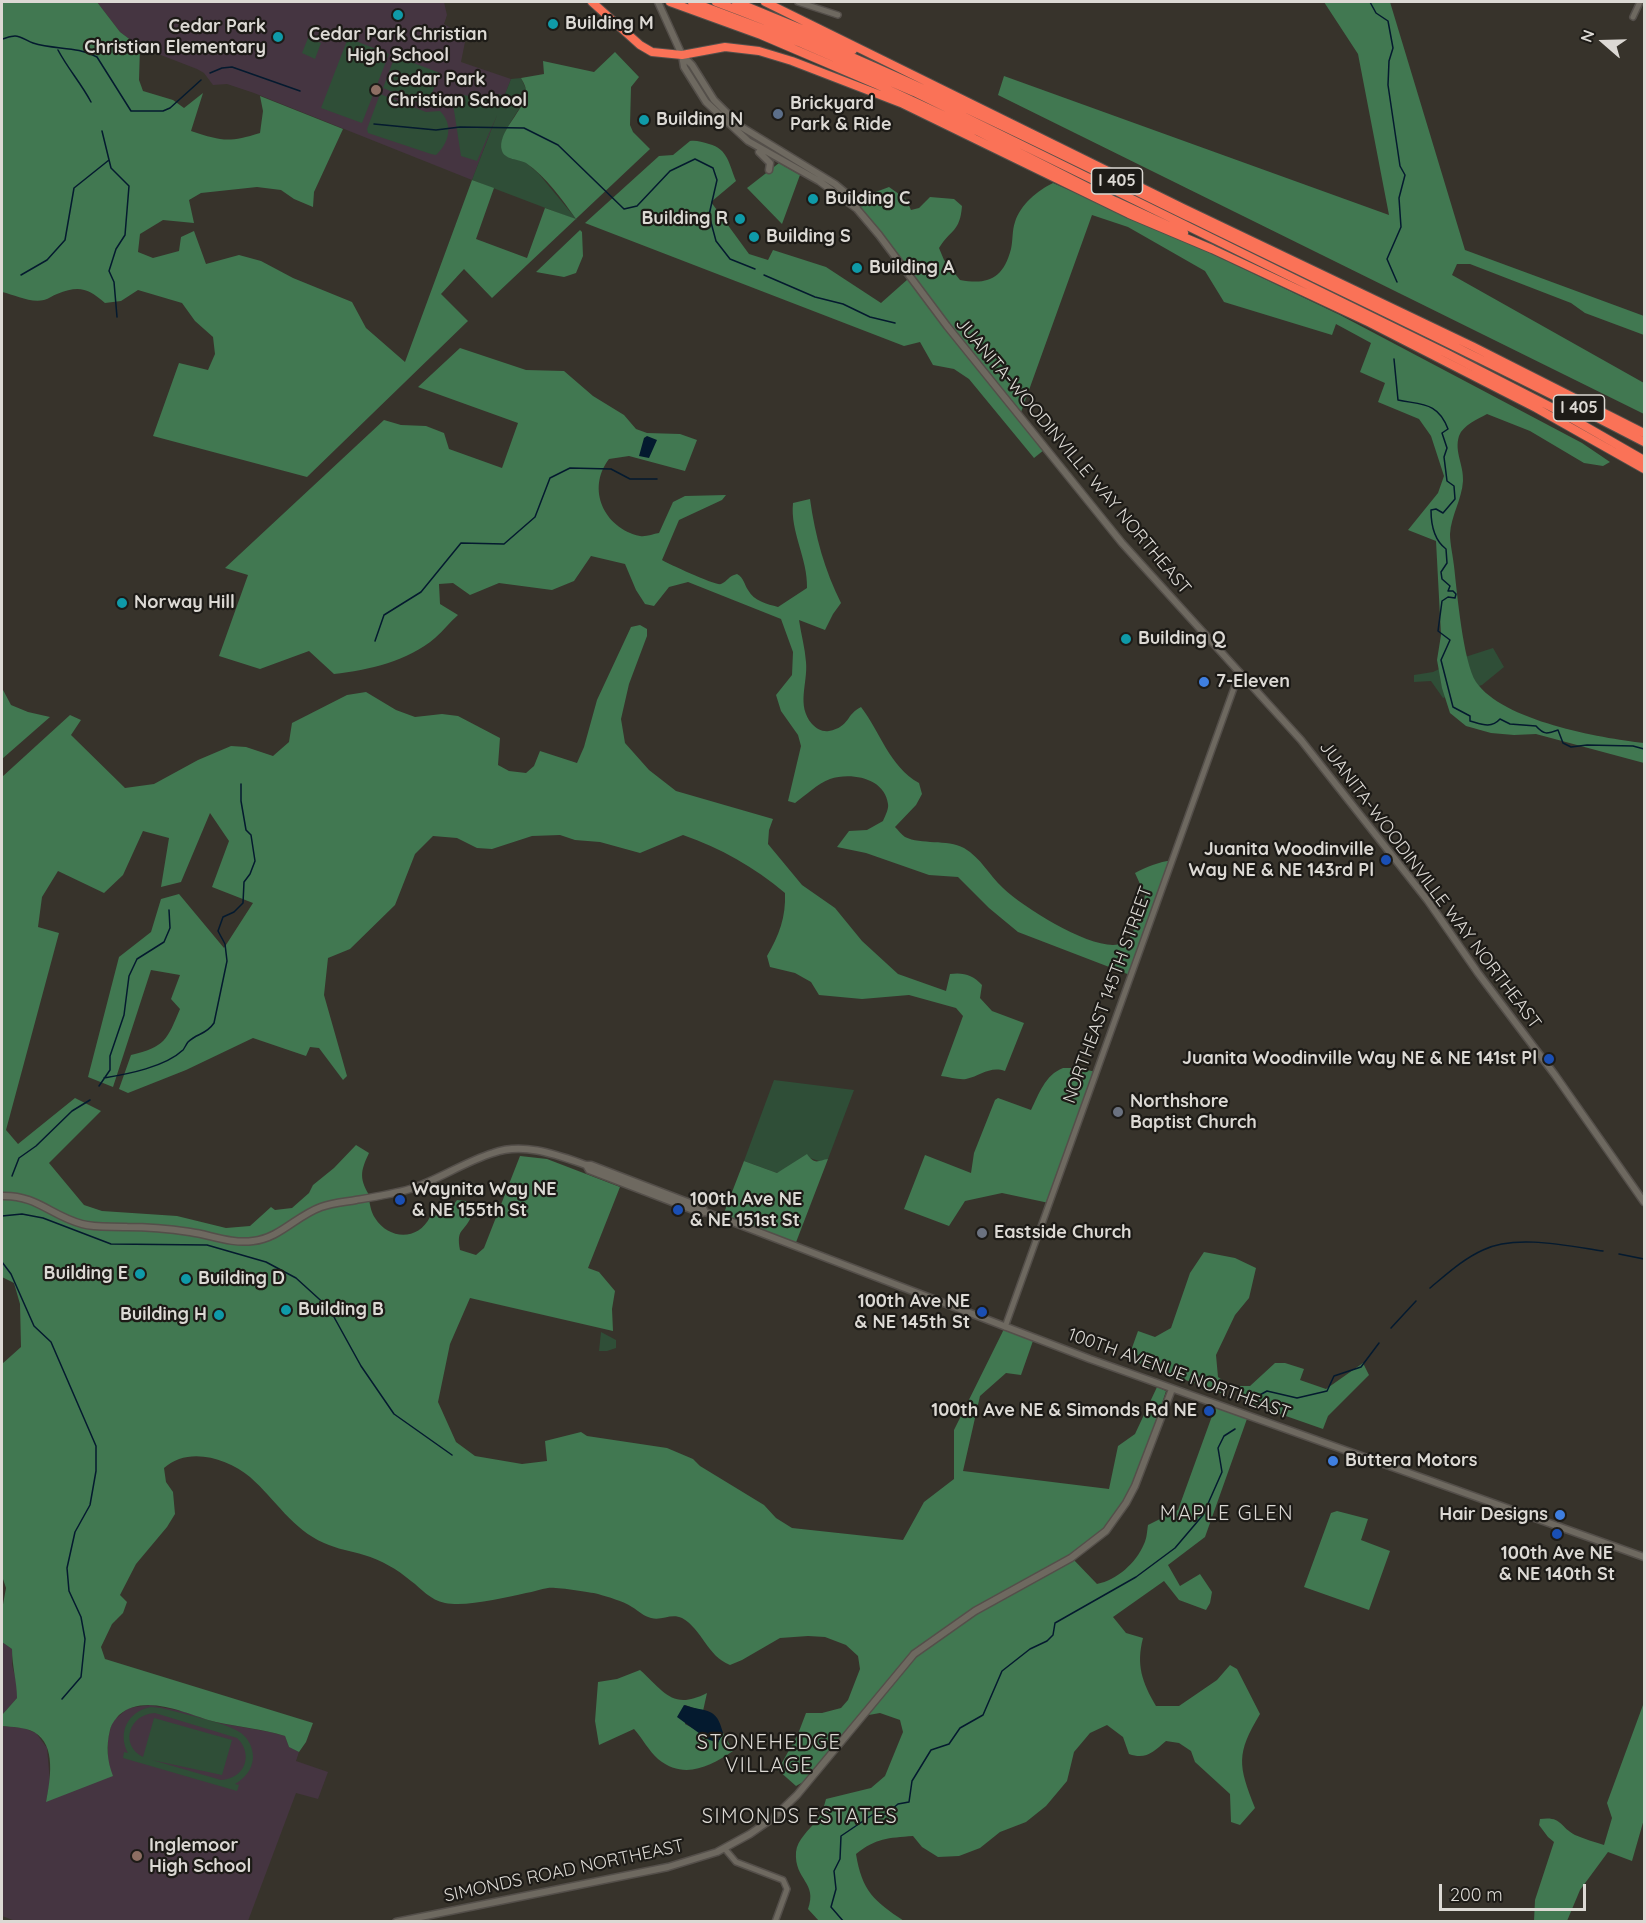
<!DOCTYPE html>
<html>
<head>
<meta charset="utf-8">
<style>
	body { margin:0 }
	#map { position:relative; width:1646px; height:1923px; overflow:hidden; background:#37332b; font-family:Quicksand,sans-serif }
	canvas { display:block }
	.frame { position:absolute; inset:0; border:3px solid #dcd9d4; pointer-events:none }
	.north { position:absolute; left:1574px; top:12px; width:60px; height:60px; -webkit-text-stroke:4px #1d1b17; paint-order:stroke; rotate:290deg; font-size:16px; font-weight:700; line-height:24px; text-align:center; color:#dcd9d4 }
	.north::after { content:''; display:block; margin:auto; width:21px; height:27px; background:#dcd9d4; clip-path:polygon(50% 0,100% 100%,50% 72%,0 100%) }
	.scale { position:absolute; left:1439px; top:1884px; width:147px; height:27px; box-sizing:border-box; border:3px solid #dcd9d4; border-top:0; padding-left:8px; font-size:18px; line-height:21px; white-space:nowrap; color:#dcd9d4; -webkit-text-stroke:4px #1d1b17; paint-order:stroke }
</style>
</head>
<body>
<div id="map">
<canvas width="1646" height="1923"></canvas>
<div class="frame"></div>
<div class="north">N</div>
<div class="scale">200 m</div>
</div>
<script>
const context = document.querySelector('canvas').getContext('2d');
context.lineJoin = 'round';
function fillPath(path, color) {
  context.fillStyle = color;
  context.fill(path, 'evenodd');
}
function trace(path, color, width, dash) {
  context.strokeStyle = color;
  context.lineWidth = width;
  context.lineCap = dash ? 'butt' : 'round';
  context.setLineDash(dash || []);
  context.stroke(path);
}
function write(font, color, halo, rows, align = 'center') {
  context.font = font + ' Quicksand,sans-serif';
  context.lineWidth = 4.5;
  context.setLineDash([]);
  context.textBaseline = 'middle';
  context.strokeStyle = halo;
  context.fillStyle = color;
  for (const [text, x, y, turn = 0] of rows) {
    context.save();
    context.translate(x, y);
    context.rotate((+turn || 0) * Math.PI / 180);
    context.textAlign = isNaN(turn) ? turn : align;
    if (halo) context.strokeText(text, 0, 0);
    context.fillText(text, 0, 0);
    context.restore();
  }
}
fillPath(new Path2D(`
	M97,2H444L447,15L444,24L466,37L461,62L511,79L472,180L254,93L227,84L213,85L204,73L197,69L140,47L120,32Z
	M2,1642L12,1649V1665L17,1684V1698L2,1715Z
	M150,1705L182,1711L214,1722L270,1732L285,1736L289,1747L299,1752L296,1761L328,1772L318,1799L296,1793L248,1921L18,1922L2,1916V1726L24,1728L36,1733L47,1748L50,1782L46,1801L108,1763V1739L112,1722L128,1708Z`), '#453541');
fillPath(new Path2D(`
	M308,38L321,43L315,59L302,53Z
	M348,38L389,54L362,123L321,108Z
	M395,56L440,73L427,106L383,88Z
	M521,78L526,89L524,101L510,123L502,140L506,156L524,161L539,174L577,220L472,180L497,115L477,161L461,156L453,104L455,98L464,95L484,100L500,94L503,99L511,79Z
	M380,94L426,112L440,111C454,125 449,143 436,155L431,154L368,133L367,129Z
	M1493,648L1504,667L1482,685L1443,698L1431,681L1414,682V675L1433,672L1462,658Z
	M774,1080L854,1090L828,1159L822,1162L810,1158L777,1173L744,1161Z
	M601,1332L616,1340V1348L607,1351H599Z
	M151,1707L161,1708C179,1713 228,1723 241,1733C249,1739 253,1748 253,1758C252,1770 245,1778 235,1784L239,1785L237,1791L123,1758L124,1752L128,1753C117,1733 128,1711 151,1707ZM155,1713L237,1738C254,1754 245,1779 221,1780L152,1760L222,1775L232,1740L154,1718L143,1757C119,1745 129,1714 155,1713Z`), '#2f4e37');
fillPath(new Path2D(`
	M2,2H97L120,32L140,47L139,80L143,91L173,100L184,108L203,93L191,131C222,141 228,143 260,133L263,111L260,96L343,129L314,192L313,207L294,199L281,190L257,187L201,193L189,200L194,223L163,220L140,234L138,252L153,258L179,251L181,237L194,231L206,264L239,255L261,261L293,278L352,302L366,328L405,362L472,180L494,188L476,239L527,258L545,208L576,219C562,199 546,177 526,163C519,159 505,160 502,151C496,132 526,110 526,91C526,86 523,82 521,78L544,74L543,61L594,72L615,52L639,77L631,87L630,125L633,132L650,149L492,298L464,269L441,294L468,321L307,477L153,436L179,363L208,370L215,354L213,337L195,321L182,303L138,290L121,301L105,303C88,288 79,285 57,294C53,295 49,299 44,300C30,303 15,295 2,292Z
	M1324,2H1390L1465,250L1644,316V335L1585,313L1571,303L1470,264H1457L1452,275L1644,383V414L998,95L1004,76L1389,215L1358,54Z
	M690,141C696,140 702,142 709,144C728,149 729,164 736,181L711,202L749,254L768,260L773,250L826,267L881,303L908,279L936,313L852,201L889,187L906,199L911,210L919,208L930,197L954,199L962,206C960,232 951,229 939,248L944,260L960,280C988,285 1003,279 1011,249C1013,241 1012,230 1015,222C1020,205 1038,190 1053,183L1183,240L1340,315L1582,443L1610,462L1603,466L1584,463L1530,431L1487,414C1478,419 1463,425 1459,436C1454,452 1464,465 1463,481C1462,499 1451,516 1450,534C1450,544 1453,556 1454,566C1457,592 1463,662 1476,682C1503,721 1600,738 1644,743V763L1536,734L1514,735L1491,733L1466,726L1450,713L1442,688L1437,660L1441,635L1436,541L1408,530L1438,493L1444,476L1431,436L1419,419L1378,402L1385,383L1360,372L1371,343L1336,324L1332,335L1224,302L1205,271L1128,227L1092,215L1020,415L1044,450L1034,458L969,379L954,369L933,365L920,342L904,346L585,223L659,156L673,155Z
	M779,163L800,175L782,224L747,188Z
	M580,230L582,232L583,256L576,273L564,277L536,272Z
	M460,348L526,370L564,371L593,396L624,415L636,429L647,433L680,434L697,440L685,471L629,456L609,459C586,489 604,528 640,536C646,537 653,534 659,533L673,502L685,496L726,495L722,500L679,520L662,560C669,564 716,586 721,584C728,581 728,576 737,574C744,578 744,584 748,590C754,601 767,604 778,607L807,588C808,559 790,532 793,503L810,499C815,536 825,571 841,603L833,614L825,630L799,620C801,634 805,648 806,662C808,684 796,705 812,724C817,729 822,732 829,731C850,727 846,714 861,707C881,733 889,766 919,783L922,794L916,805L895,827C898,830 902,835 905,837C921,845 947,839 964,848C981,858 989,875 1003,888C1024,908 1084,945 1113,945C1117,945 1122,943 1127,943L1141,916L1145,895L1135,873C1146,867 1159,862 1172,860L1130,975L1018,932L989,908L958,877L929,875L866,853L837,847L849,831L867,830L883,821C885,816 889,809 888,804C885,778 851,772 830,779C818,783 805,796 795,803L788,801L801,746L798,735L781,711L776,695L792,675L793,652L781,619L688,582L669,587L654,606L645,604L636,590L625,564L591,556L574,581L552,590L499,583L470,595L453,583L439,584L440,604L458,615C450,622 443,631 435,638C408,661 369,670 334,674L309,651L260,669L219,656L248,575L225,568L384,420L401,425L426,426L444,433L449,449L502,468L518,423L418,387Z
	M640,625L647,629V636L629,684L621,719L625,743L649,770L676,791L773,819L769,830L768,844L802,885L835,908L862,941L898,974L946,991L950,974C963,972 973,975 982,985L980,998L992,1011L1024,1023L1005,1071C989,1066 981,1076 966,1079C959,1080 949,1077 941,1076L963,1016L956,1008L909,995L862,999L819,995L811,982L795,973L770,967L767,956C779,936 786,917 785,893C754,867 721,848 683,835L640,853L600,842L575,840L560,835L532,836L492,849L477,848L457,838L433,836L415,854L395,905L350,949L328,958L324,995L347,1076L343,1080L319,1048L310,1047L306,1056L253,1038L186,1070L128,1093L119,1089L131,1055C165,1047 167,1040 180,1009L171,999L180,975L151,970L113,1087L88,1077L119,957L151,932L161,899L179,894L224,948L253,903L212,887L229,841L210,813L181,882L161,887L169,838L143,831L123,875L104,893L58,871L42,897L38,927L59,933L6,1130L18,1144L75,1098L101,1111L49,1163L84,1205L102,1211L177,1216L226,1228L250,1226L271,1207L275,1210L292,1208L309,1193L313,1185L334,1168L356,1145L369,1153C360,1172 359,1179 371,1198L369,1199C370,1205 371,1212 375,1218C389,1240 418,1241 430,1217L448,1212L457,1200L475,1202C474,1207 473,1213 471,1217C464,1233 456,1228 460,1250L476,1255L484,1248L520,1156L547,1159L620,1187L588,1268L599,1272L615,1291L612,1309L613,1331L470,1298L450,1344L438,1402L456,1442L475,1456L522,1464L547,1461L545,1441L581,1432L587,1436L667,1448L693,1459L700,1466L764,1505L776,1518L792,1528L903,1540L924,1502L954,1479V1430L1005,1327L1034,1338L1021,1375L1006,1373L980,1396L963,1471L1109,1489L1118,1446L1135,1434L1157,1387L1166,1391L1135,1486L1106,1531L1072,1558L1097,1584C1117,1580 1136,1563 1144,1544C1147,1538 1147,1531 1148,1525L1178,1510L1216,1405L1248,1416L1205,1537L1168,1565L1180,1586L1200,1574L1212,1592L1210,1603L1206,1610L1179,1600L1164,1581L1113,1617L1126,1633L1143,1638C1136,1665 1142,1682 1156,1706H1179L1217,1680L1230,1665L1237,1669L1260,1714C1236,1754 1238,1765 1255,1808L1240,1825L1231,1822L1230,1794L1195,1762L1191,1751L1179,1743L1166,1741C1153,1752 1146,1760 1129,1754L1123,1737L1107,1725L1090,1733L1074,1752L1067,1781L1046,1806L1026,1822L1000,1832L980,1848L959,1856L938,1857L922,1847L913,1836C888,1838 876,1838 856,1854C862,1891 874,1901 904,1921H819L808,1909C818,1882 794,1880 796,1852C797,1840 809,1830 816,1821C821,1815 824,1807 826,1799L871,1788L885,1776L903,1732L900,1720L880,1713L863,1716L812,1777L796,1786L778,1770L798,1734L806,1713H822L841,1708L848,1700L860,1669L858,1656L846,1645L825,1637L808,1636L780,1638L742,1660L730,1665C707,1656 702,1629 682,1618C671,1613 662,1621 651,1618C643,1616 639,1611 632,1607C623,1601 608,1597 598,1594C588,1592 557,1587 548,1588C541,1589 533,1592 526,1593C503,1598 467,1607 445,1603C430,1600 422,1589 411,1581C397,1569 381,1560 364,1555C351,1551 337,1549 324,1543C292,1529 276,1500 250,1477C227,1458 188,1446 164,1468L166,1482L173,1492L175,1514L167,1527L136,1564L120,1595L127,1602L123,1613L112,1624L101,1647L105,1659L313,1723L306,1742L299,1752L289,1747L285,1736C262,1729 239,1727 216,1722C187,1715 146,1692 119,1715C114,1721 112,1723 110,1730C106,1746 107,1761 113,1776L46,1802C50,1781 57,1745 34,1732C24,1727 12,1727 2,1726V1715L17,1698C17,1682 12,1666 12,1649L2,1642V1610L6,1588L2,1576V1364L21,1347L20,1304L14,1283L2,1277V777L70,715L81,720L71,735L125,788L154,784L198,760L231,746L246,747L273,756L289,742L292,723L347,695L366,692L396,710L415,717L442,714L458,716L500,738L498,765L509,771L526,773L534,766L540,751L577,763L584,747L597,700L631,627Z
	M2,688L11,705L28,712L50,717L2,759Z
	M1063,1068H1078L1096,1072L1049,1203L1002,1193L965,1201L949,1226L904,1209L925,1155L971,1173L974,1153L995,1100L998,1098L1031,1110C1039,1094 1045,1075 1063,1068Z
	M807,1154C815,1166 819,1160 828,1159L795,1245L722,1218L744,1161L777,1173Z
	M1204,1252L1235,1258L1256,1268L1249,1298L1235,1315L1216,1355L1218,1377L1225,1382L1221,1393L1194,1383L1196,1375L1194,1374L1191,1382L1128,1359L1138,1331L1155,1337L1171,1328L1190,1273Z
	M1275,1363H1285L1304,1369L1300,1380L1326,1389L1363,1363L1369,1375L1328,1416L1323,1429L1246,1402L1239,1386H1250Z
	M1337,1511L1368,1519L1361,1540L1390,1551L1369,1610L1304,1587L1331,1513Z
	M640,1670C664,1691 672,1711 707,1693L703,1711L685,1705V1724L718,1742L723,1733L733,1751C709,1767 684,1780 658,1759C649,1751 642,1738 634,1729L599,1745L595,1721L598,1682L617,1679Z
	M1643,1705H1644V1819L1632,1861L1608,1852L1580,1890L1567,1921H1534L1535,1900L1554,1842L1548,1837L1539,1825L1540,1819C1562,1816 1559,1826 1575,1835C1584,1839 1595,1842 1604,1845L1612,1818L1607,1803Z`), '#417851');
fillPath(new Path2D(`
	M647,436L657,440L649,458L639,456L644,438Z
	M684,1705C708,1713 716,1706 723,1733L718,1743L707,1739L677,1717Z`), '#041a2f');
trace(new Path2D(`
	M1370,2L1376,13L1388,21L1393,48L1389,61L1388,85L1400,166L1405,175L1399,198L1401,227L1387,259L1397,282
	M2,39C6,38 11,36 15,36C21,36 27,41 33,43C55,50 77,46 97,57L131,111H163L170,108L201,80
	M58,50C68,69 81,83 91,102
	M210,73L222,68L232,67L300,91
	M374,124L436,130L460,127L524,128L558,145L624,209L637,206L670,171L695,159L713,168L717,180L709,215L716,241L730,259L755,269
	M102,131L111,168L129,186L125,235L116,249L109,271L114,282L117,317
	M21,275L47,260L65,240L74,188L109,160
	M764,275L815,297L843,304L870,317L895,323
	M1394,359L1398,400C1422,405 1438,402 1448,429L1442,433L1447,448L1444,457L1447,481L1454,486L1455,499L1443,513L1436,509L1431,510C1431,525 1434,540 1446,549L1447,563L1441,572L1442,579L1450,586L1448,591H1453L1456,594L1455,598L1448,597L1442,601L1438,631L1450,640L1441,660L1453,707L1470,716V721C1481,724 1491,729 1500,719L1510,724L1536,726C1544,735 1547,734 1558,730L1563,743L1571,747L1587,745L1633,746L1644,749
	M375,641L384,615L421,592L461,543L504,544L535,517L550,478L570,468L611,469L630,479H657
	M104,1078C128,1074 165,1067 183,1050C184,1049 187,1043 188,1042C197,1033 206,1035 214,1023L227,961L225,944L218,931L223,917L234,912L243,903L244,882L250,874L255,861L251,835L246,830L241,801V784
	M99,1086L110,1070V1056L124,1015L129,976L137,959L164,942L170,928L169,910
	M12,1176L19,1158L36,1146L72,1111L90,1100
	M2,1216L22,1214L43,1218L111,1244L207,1245L266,1262L296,1278L329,1308L361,1366L394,1414L452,1455
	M1619,1254L1644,1259
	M2,1262L11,1274L34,1326L51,1342L96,1446V1471L90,1505L75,1532L67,1568L69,1591L81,1617L85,1639L81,1677L62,1699
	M1430,1288C1447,1274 1463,1259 1483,1250C1515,1234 1569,1246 1603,1251
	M1391,1328L1416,1301
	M1247,1402L1267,1391L1297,1398L1327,1391L1334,1376L1361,1367L1379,1343
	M844,1922L831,1907L836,1889L834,1871L840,1859L841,1836L872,1815L886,1814L898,1804L909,1802L912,1781L931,1750L949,1744L960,1728L983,1715L1002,1671L1030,1649L1047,1641L1053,1635L1055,1623L1136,1577L1175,1548L1203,1515L1222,1472L1218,1448L1224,1436L1235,1429`), '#041a2f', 1.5);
const tertiary = new Path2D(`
	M798,2L838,15
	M1633,17L1640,2
	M1005,1327L1239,674
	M725,1849L736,1862L783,1880L787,1889L775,1922`);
const secondary = new Path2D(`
	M658,2L682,55L684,67L706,102L748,141L819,181L857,209L879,235L947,326L1122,543L1301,740L1428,901L1478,973L1555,1075L1644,1202
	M682,55L692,65L714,100L740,126L835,184L854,200L857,209
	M759,152L770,163L769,170
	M586,1165L589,1170L701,1213L705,1212L722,1218L1090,1359L1644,1557
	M2,1196C37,1195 51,1216 82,1224C96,1228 112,1226 127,1227C147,1227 170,1229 190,1232C211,1235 231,1244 253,1241C280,1238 296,1216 321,1207C332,1203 345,1202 356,1200C374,1197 393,1194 410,1189C438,1180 464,1162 493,1153C524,1142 557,1155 586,1165H591L703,1208L705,1212
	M396,1922L668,1867L717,1852L750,1834L773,1818L797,1795L914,1654L975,1611L1071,1558L1106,1531L1126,1503L1135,1486L1172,1389`);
const motorway = new Path2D(`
	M592,2L640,45L652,52L682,55L725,47L759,51L792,61L901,103L1129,214L1212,249L1370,323L1536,408L1644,469
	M670,2L761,35L878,85L977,131L1115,201L1184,233
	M692,2L801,43L914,92L1446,353L1557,410L1644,460
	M716,2C880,63 1034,141 1191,218C1342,292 1495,364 1644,442
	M736,2L853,50
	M765,2L1183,208L1472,346L1644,433`);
trace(tertiary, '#544f4a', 8);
trace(secondary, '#544f4a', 9);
trace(motorway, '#544f4a', 10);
trace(tertiary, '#6e6960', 5);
trace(secondary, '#6e6960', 6);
trace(motorway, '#fa7257', 8);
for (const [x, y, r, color] of [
	[398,15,6,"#0f9aa8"],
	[553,24,6,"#0f9aa8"],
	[278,37,6,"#0f9aa8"],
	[376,90,6,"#8d6e63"],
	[778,114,6,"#5c6f8a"],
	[644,120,6,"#0f9aa8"],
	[813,199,6,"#0f9aa8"],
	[740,219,6,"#0f9aa8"],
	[754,237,6,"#0f9aa8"],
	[857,268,6,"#0f9aa8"],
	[122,603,6,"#0f9aa8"],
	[1126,639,6,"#0f9aa8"],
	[1204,682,6,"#3f7fe0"],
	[1386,860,6,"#1a4fb4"],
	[1549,1059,6,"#1a4fb4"],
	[1118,1112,6,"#6b7280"],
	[400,1200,6,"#1a4fb4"],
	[678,1210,6,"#1a4fb4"],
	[982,1233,6,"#6b7280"],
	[140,1274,6,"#0f9aa8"],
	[186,1279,6,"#0f9aa8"],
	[286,1310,6,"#0f9aa8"],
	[982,1312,6,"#1a4fb4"],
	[219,1315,6,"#0f9aa8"],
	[1209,1411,6,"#1a4fb4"],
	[1333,1461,6,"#3f7fe0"],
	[1560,1515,6,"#3f7fe0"],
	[1557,1534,6,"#1a4fb4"],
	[137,1856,6,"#8d6e63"]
]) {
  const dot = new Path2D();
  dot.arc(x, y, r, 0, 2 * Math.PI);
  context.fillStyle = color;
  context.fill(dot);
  trace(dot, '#1d1b17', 2);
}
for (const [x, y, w] of [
	[1117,181,51],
	[1579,408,51]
]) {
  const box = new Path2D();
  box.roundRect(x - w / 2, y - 13, w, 26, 4.5);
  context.fillStyle = '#1d1b17';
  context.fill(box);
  trace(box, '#dcd9d4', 1.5);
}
write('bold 16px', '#dcd9d4', null, [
	["I 405",1117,181],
	["I 405",1579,408]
]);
write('bold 18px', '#dcd9d4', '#1d1b17', [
	["Building M",565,24],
	["Cedar Park",266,27,"right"],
	["Christian Elementary",266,48,"right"],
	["Cedar Park Christian",398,35,"center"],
	["High School",398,56,"center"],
	["Cedar Park",388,80],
	["Christian School",388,101],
	["Brickyard",790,104],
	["Park & Ride",790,125],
	["Building N",656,120],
	["Building C",825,199],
	["Building R",728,219,"right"],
	["Building S",766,237],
	["Building A",869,268],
	["Norway Hill",134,603],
	["Building Q",1138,639],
	["7-Eleven",1216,682],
	["Juanita Woodinville",1374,850,"right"],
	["Way NE & NE 143rd Pl",1374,871,"right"],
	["Juanita Woodinville Way NE & NE 141st Pl",1537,1059,"right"],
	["Northshore",1130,1102],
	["Baptist Church",1130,1123],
	["Waynita Way NE",412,1190],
	["& NE 155th St",412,1211],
	["100th Ave NE",690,1200],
	["& NE 151st St",690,1221],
	["Eastside Church",994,1233],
	["Building E",128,1274,"right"],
	["Building D",198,1279],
	["100th Ave NE",970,1302,"right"],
	["& NE 145th St",970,1323,"right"],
	["Building B",298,1310],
	["Building H",207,1315,"right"],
	["100th Ave NE & Simonds Rd NE",1197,1411,"right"],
	["Buttera Motors",1345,1461],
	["Hair Designs",1548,1515,"right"],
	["100th Ave NE",1557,1554,"center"],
	["& NE 140th St",1557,1575,"center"],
	["Inglemoor",149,1846],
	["High School",149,1867]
], 'left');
write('18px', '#dcd9d4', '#1d1b17', [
	["JUANITA-WOODINVILLE WAY NORTHEAST",1073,456,50],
	["JUANITA-WOODINVILLE WAY NORTHEAST",1430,885,53],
	["NORTHEAST 145TH STREET",1108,995,-70],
	["100TH AVENUE NORTHEAST",1179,1374,20],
	["SIMONDS ROAD NORTHEAST",564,1871,-12]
]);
context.letterSpacing = '1.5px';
write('20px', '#dcd9d4', '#1d1b17', [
	["MAPLE GLEN",1227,1514],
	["STONEHEDGE",769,1743],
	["VILLAGE",769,1766],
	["SIMONDS ESTATES",800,1817]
]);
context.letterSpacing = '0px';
</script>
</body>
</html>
